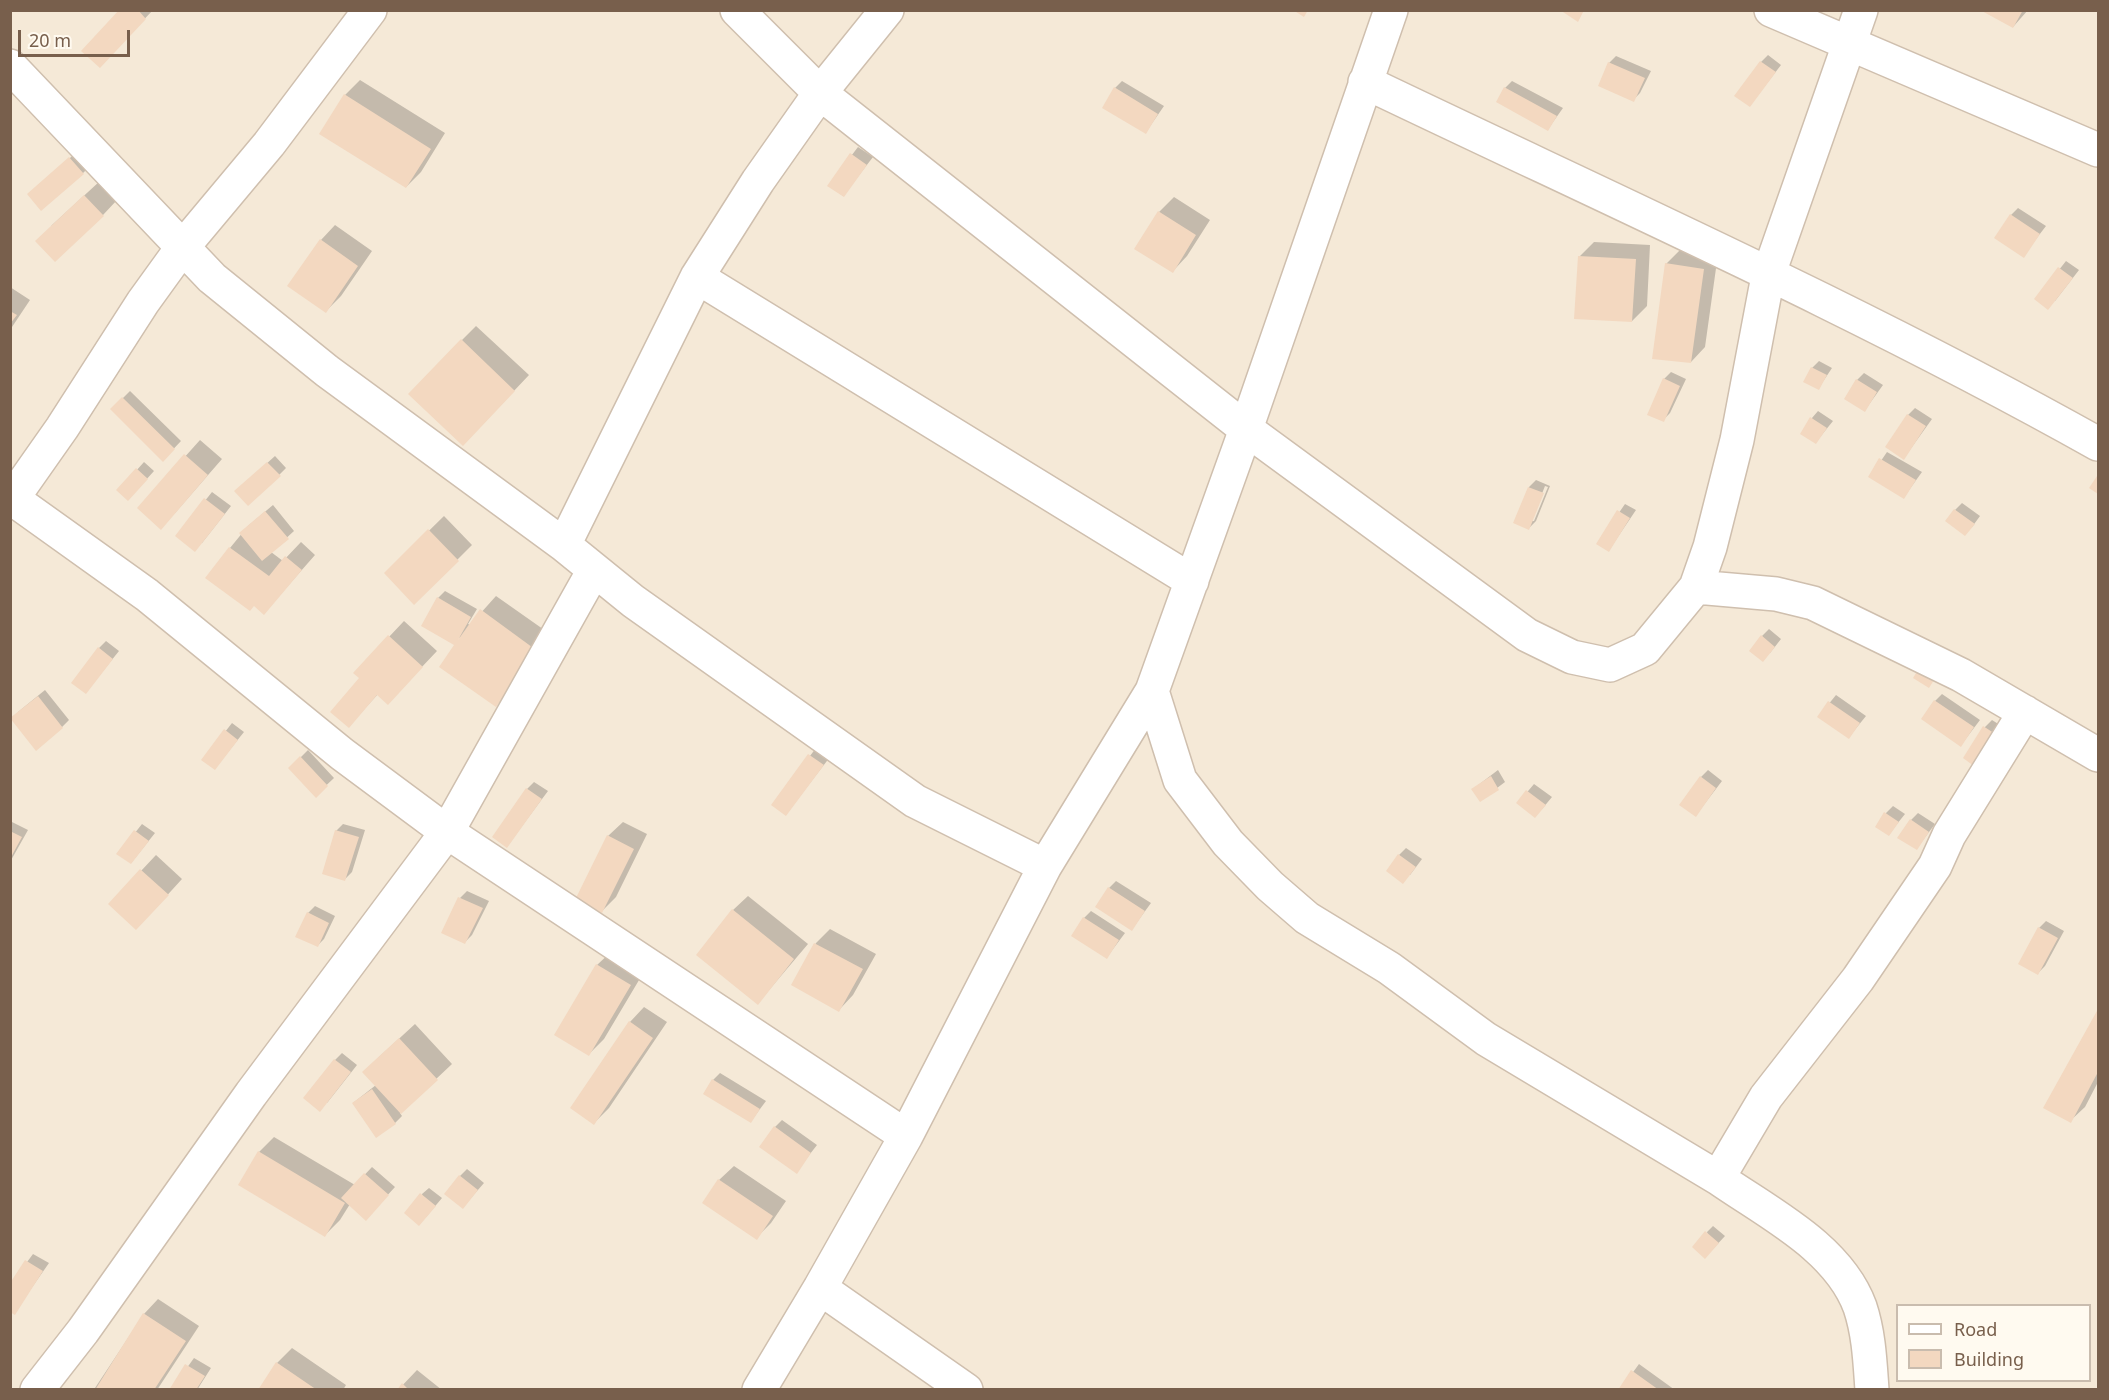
<!DOCTYPE html>
<html>
<head>
<meta charset="utf-8">
<style>
	body { margin:0 }
	#map { position:relative; width:2109px; height:1400px; overflow:hidden; background:#fdf6e9; font-family:"Noto Sans",sans-serif }
	canvas { display:block }
	.frame { position:absolute; inset:0; border:12px solid #785f4c; pointer-events:none }
	.legend { position:absolute; left:1896px; top:1304px; width:195px; height:78px; box-sizing:border-box; background:#fffaf0; border:2px solid #c9bcae; margin:0; padding:8px 10px; list-style:none; font-size:18px; color:#785f4c }
	.legend li { display:flex; align-items:center; gap:12px; height:30px }
	.legend b { width:30px; border:2px solid #c9bcae }
	.scale { position:absolute; left:18px; top:30px; width:112px; height:27px; box-sizing:border-box; border:3px solid #785f4c; border-top:0; padding-left:8px; font-size:18px; line-height:21px; white-space:nowrap; color:#785f4c; -webkit-text-stroke:4px #fffaf0; paint-order:stroke }
</style>
</head>
<body>
<div id="map">
<canvas width="2109" height="1400"></canvas>
<div class="frame"></div>
<ul class="legend">
<li><b style="height:8px;background:#fff"></b>Road</li>
<li><b style="height:16px;background:#f3d8c0"></b>Building</li>
</ul>
<div class="scale">20 m</div>
</div>
<script>
const context = document.querySelector('canvas').getContext('2d');
context.lineJoin = 'round';
function fillPath(path, color) {
  context.fillStyle = color;
  context.fill(path, 'evenodd');
}
function trace(path, color, width, dash) {
  context.strokeStyle = color;
  context.lineWidth = width;
  context.lineCap = dash ? 'butt' : 'round';
  context.setLineDash(dash || []);
  context.stroke(path);
}
fillPath(new Path2D(`
	M10,11H2098V1389H11ZM1898,1306H2090V1380H1898Z`), '#f5e9d7');
fillPath(new Path2D(`
	M121,10H153L114,51Z
	M1983,10H2028L2013,27Z
	M1768,55L1781,65L1750,105L1761,62Z
	M1616,56L1651,71L1640,93L1633,100L1609,63Z
	M360,80L445,133L421,172L406,187L345,95Z
	M1122,81L1164,106L1146,132L1115,88Z
	M1512,81L1563,108L1548,129L1505,88Z
	M858,147L873,157L843,196L829,185Z
	M77,152L90,166L83,173L36,187Z
	M100,181L117,200L103,215L51,226Z
	M1174,197L1210,220L1187,256L1173,271L1159,212Z
	M2018,208L2046,226L2023,256L2011,215Z
	M335,225L372,251L341,296L326,311L321,240Z
	M1594,242L1650,245L1647,306L1632,321L1579,257Z
	M1681,249L1718,254L1705,347L1691,362L1666,264Z
	M2066,261L2079,270L2055,301L2036,299Z
	M10,287L30,300L10,330Z
	M476,326L529,375L478,429L462,340Z
	M1819,361L1832,368L1818,389L1812,368Z
	M1671,372L1686,379L1670,413L1663,420L1664,379Z
	M1864,373L1883,385L1865,410L1857,380Z
	M130,391L181,441L163,460L112,409Z
	M1915,408L1932,419L1904,458L1908,415Z
	M1818,411L1833,421L1816,442L1812,418Z
	M200,440L222,459L175,513L139,508Z
	M1887,452L1922,472L1904,497L1870,477Z
	M275,456L286,468L279,475L243,485Z
	M144,462L154,471L135,492L119,490Z
	M1536,480L1550,486L1536,521L1529,528V487ZM1545,486L1548,487L1534,521H1531Z
	M212,492L231,506L202,543L177,536Z
	M1962,503L1980,516L1972,527L1955,510Z
	M1625,504L1636,510L1609,550L1598,543Z
	M273,505L294,531L271,552L283,561L301,542L315,555L264,613L230,548L248,526Z
	M444,516L472,545L414,603L386,573Z
	M445,591L477,609L468,624L470,625L496,596L550,634L510,691L496,705L438,598Z
	M404,621L437,651L402,688L378,694L349,726L361,678L355,673Z
	M1769,629L1781,639L1770,653L1762,636Z
	M106,641L119,651L86,692L99,648Z
	M45,690L69,720L62,727L18,712Z
	M1942,694L1980,720L1961,745L1935,701Z
	M1836,695L1866,716L1849,737L1819,716Z
	M1992,720L2006,729L1985,760V727Z
	M232,723L244,732L215,768L204,759Z
	M816,748L830,757L786,814L773,805Z
	M308,750L334,778L316,795L290,768Z
	M1498,770L1505,782L1481,800L1473,789Z
	M1708,770L1722,781L1696,815L1701,777Z
	M534,782L548,791L507,846L527,789Z
	M1534,784L1552,797L1542,809L1518,803Z
	M1893,806L1905,814L1889,834L1886,813Z
	M1918,813L1935,824L1917,848L1911,820Z
	M10,821L28,830L10,862Z
	M623,822L647,834L616,897L602,911L608,836Z
	M142,824L155,833L131,863L119,853Z
	M343,824L365,830L352,872L345,879L336,831Z
	M1406,848L1422,859L1410,875L1399,855Z
	M156,855L182,879L151,913L110,904Z
	M1116,881L1151,903L1132,929L1109,888Z
	M467,891L489,901L472,935L465,942L460,898Z
	M748,896L808,944L758,1003L733,910Z
	M315,906L335,916L324,939L317,946L308,913Z
	M1091,911L1125,933L1107,957L1084,918Z
	M2046,921L2064,931L2045,966L2038,973L2039,928Z
	M830,929L876,954L853,995L839,1010L793,984L816,943Z
	M612,951L645,970L604,1039L589,1054L597,965Z
	M644,1007L667,1022L609,1108L594,1123L630,1022Z
	M2098,1012V1082L2085,1107L2070,1121L2045,1108Z
	M415,1024L452,1064L400,1113L402,1116L395,1123L376,1136L353,1103L376,1085L378,1058Z
	M342,1053L357,1065L327,1103L335,1060Z
	M720,1073L766,1101L751,1121L713,1080Z
	M782,1120L817,1145L796,1172L775,1127Z
	M274,1137L355,1185L372,1167L395,1187L372,1212L350,1204L340,1220L325,1235L259,1152Z
	M734,1166L786,1201L771,1223L756,1238L719,1180Z
	M467,1169L484,1183L463,1207L460,1176Z
	M429,1188L442,1198L426,1217L422,1194Z
	M1713,1226L1725,1236L1712,1250L1707,1232Z
	M33,1254L49,1263L14,1313L10,1285Z
	M158,1299L199,1326L157,1390L95,1388L144,1314Z
	M292,1348L346,1385L343,1390H259L277,1363Z
	M194,1358L211,1368L197,1390H171Z
	M1639,1364L1675,1390H1620Z
	M417,1370L442,1390H398Z`), '#0003');
fillPath(new Path2D(`
	M119,10H138L146,19L100,68L81,51Z
	M1293,10H1308L1304,17Z
	M1560,10H1584L1578,22Z
	M1980,10H2023L2013,28Z
	M1760,61L1776,72L1750,107L1734,96Z
	M1608,62L1645,78L1634,102L1598,86Z
	M1114,87L1158,114L1146,134L1102,108Z
	M1504,87L1557,116L1548,131L1496,102Z
	M344,94L431,149L406,188L319,134Z
	M850,153L867,165L844,197L827,186Z
	M69,157L84,174L41,211L27,194Z
	M84,195L104,216L55,262L35,241Z
	M1158,211L1196,235L1173,273L1134,249Z
	M2010,214L2040,234L2024,258L1994,238Z
	M320,239L358,266L326,313L287,286Z
	M1578,256L1636,259L1632,322L1574,319Z
	M1665,263L1704,269L1691,363L1652,359Z
	M2058,267L2073,278L2048,310L2034,299Z
	M10,311L17,315L10,324Z
	M461,339L515,391L463,446L408,394Z
	M1811,367L1827,375L1819,390L1803,382Z
	M1663,378L1680,386L1664,422L1647,415Z
	M1856,379L1877,392L1865,412L1844,399Z
	M122,397L175,449L163,462L110,409Z
	M1907,414L1926,426L1904,460L1885,447Z
	M1810,417L1827,428L1816,444L1800,434Z
	M184,454L208,475L161,530L137,508Z
	M1879,458L1916,480L1904,499L1868,477Z
	M267,462L281,476L248,506L234,491Z
	M136,468L148,479L128,501L116,490Z
	M2097,476L2098,477V494L2089,488Z
	M1528,487L1544,493L1529,530L1513,523Z
	M204,498L225,514L195,552L175,536Z
	M1954,509L1975,524L1965,536L1945,521Z
	M1617,510L1630,518L1609,552L1596,544Z
	M265,511L289,539L262,561L239,533Z
	M428,529L459,561L414,605L384,573Z
	M229,547L269,576L285,556L302,570L264,615L254,606L250,611L205,578Z
	M437,597L471,617L458,640L480,609L536,650L496,707L439,667L454,645L421,626Z
	M388,635L423,667L388,705L377,695L349,728L330,712L359,678L353,673Z
	M1761,635L1775,647L1763,662L1749,651Z
	M98,647L113,659L86,694L71,683Z
	M1926,657L1942,667L1929,688L1913,678Z
	M38,696L63,728L36,751L10,718Z
	M1934,700L1974,727L1961,747L1921,719Z
	M1828,701L1860,723L1849,739L1817,717Z
	M1983,726L2000,737L1978,769L1963,758Z
	M224,729L238,740L215,770L201,760Z
	M808,754L824,765L786,816L771,805Z
	M300,756L328,786L316,798L288,768Z
	M1491,776L1499,790L1480,802L1471,789Z
	M1700,776L1716,788L1696,817L1679,805Z
	M526,788L542,799L507,848L492,837Z
	M1526,790L1546,805L1535,818L1516,803Z
	M1884,812L1899,822L1889,836L1875,827Z
	M1910,819L1929,832L1917,850L1897,838Z
	M134,830L149,841L131,864L116,854Z
	M335,830L359,837L345,881L322,874Z
	M10,831L22,837L10,859Z
	M607,835L634,849L602,913L575,900Z
	M1398,854L1416,867L1403,884L1386,871Z
	M140,869L169,895L136,930L108,904Z
	M1108,887L1145,911L1132,931L1095,907Z
	M458,897L483,908L465,944L441,933Z
	M732,909L794,959L758,1005L696,955Z
	M307,912L329,923L318,947L295,937Z
	M1083,917L1119,940L1107,959L1071,936Z
	M2038,927L2058,938L2038,975L2018,964Z
	M814,943L863,969L839,1012L791,985Z
	M596,964L631,985L589,1056L554,1035Z
	M2098,1009V1072L2071,1123L2043,1108Z
	M629,1021L653,1038L594,1125L570,1108Z
	M399,1038L438,1080L401,1114L362,1072Z
	M334,1059L351,1072L320,1112L303,1098Z
	M712,1079L760,1109L751,1123L703,1094Z
	M372,1089L396,1124L376,1138L352,1103Z
	M774,1126L811,1153L797,1174L759,1147Z
	M258,1151L345,1203L325,1237L238,1185Z
	M364,1173L389,1195L366,1221L341,1198Z
	M459,1175L478,1190L463,1209L444,1194Z
	M718,1179L773,1216L757,1240L702,1203Z
	M420,1193L436,1206L419,1226L404,1213Z
	M1705,1231L1719,1243L1705,1259L1692,1247Z
	M25,1260L43,1271L15,1315L10,1312V1283Z
	M143,1313L186,1341L154,1390H95Z
	M276,1362L317,1390H258Z
	M185,1364L205,1376L196,1390H169Z
	M1631,1370L1659,1390H1618Z
	M402,1383L409,1390H397Z`), '#f3d8c0');
const minor = new Path2D(`
	M737,10L820,93L1246,429L1527,635L1572,657L1610,665L1645,649L1696,587L1710,547L1737,440L1768,276L1861,10
	M1771,10L2098,150
	M10,66L212,278L327,371L564,545L633,601L915,801L1045,866
	M1365,82C1611,200 1861,311 2098,444
	M697,277L1192,581
	M10,497L147,595L342,754L447,832L906,1136
	M10,502L62,428L143,302L182,248L269,144L370,10
	M564,545L697,277L758,181L820,93L887,10
	M1696,587L1776,594L1813,603L1961,675L2098,755
	M1152,691L1180,780L1228,843L1270,886L1307,918L1389,968L1486,1039L1718,1178
	M820,1288L966,1390
	M37,1390L83,1331L251,1094L447,832L594,570
	M759,1390L820,1288L906,1136L1045,866L1152,691L1246,429L1391,10
	M1872,1390C1870,1362 1869,1334 1860,1307C1838,1247 1768,1213 1718,1178L1766,1097L1858,979L1935,866L1949,835L2025,712`);
trace(minor, '#cfbfae', 36);
trace(minor, '#fff', 33);
</script>
</body>
</html>
